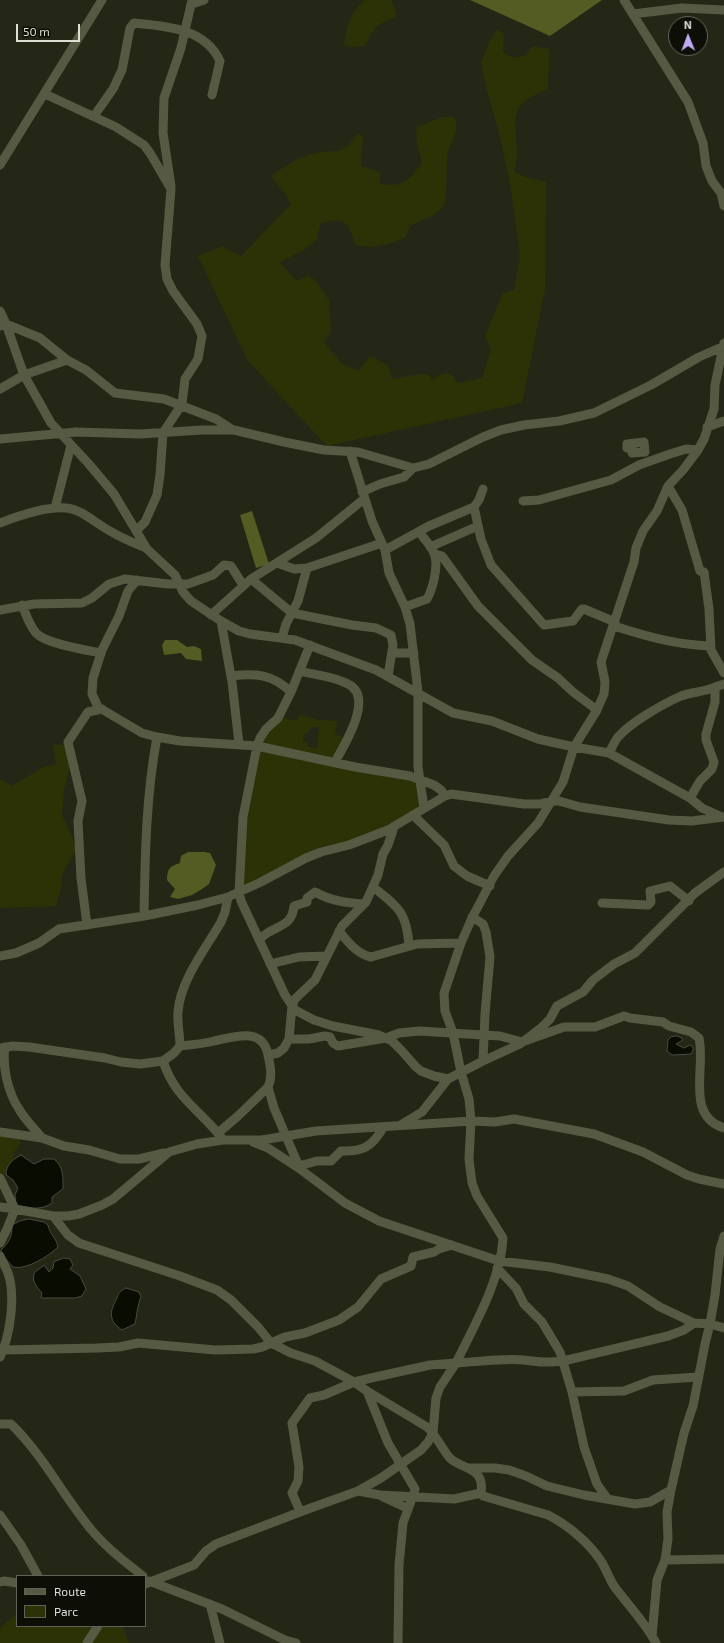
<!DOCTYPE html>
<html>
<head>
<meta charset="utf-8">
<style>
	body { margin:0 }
	#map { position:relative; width:724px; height:1643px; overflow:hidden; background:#242715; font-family:"Exo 2",sans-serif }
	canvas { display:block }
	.legend { position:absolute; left:16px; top:1575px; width:130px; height:52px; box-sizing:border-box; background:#0d0f07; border:1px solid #606259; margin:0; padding:5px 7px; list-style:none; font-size:12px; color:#dcdfd3 }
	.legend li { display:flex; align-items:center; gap:8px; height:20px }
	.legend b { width:20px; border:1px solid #606259 }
	.north { position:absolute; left:668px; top:16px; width:40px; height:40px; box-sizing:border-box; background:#0d0f07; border:1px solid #606259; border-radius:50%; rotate:359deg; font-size:11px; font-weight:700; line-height:16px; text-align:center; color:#dcdfd3 }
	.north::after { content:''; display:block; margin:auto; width:14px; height:18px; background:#bfa9f4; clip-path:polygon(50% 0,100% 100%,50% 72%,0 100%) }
	.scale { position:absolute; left:16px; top:24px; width:64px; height:18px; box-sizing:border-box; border:2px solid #dcdfd3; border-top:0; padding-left:5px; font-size:12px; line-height:14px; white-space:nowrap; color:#dcdfd3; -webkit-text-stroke:3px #0d0f07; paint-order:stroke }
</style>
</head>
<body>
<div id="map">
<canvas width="724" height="1643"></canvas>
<ul class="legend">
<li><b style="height:5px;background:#565a43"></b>Route</li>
<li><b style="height:11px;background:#2d3206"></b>Parc</li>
</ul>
<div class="north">N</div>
<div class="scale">50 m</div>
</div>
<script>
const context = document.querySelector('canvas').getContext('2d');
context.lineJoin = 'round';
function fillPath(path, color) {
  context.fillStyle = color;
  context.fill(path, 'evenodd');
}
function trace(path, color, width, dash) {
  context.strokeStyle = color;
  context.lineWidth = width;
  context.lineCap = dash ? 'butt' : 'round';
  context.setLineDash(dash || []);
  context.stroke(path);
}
fillPath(new Path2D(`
	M365,0H392C392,7 397,9 396,16C392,19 387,20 382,23C373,28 369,37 365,46L353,47L344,45C346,28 351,11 365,0Z
	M497,29L504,34L503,52C511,58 517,59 526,55L532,46L549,49L548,88L528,99L518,108L515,120L517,157L514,171L522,176L546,182L545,289L522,403L327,446L248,361L198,256L222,246L241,256L291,204L284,192L271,176C284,167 296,158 312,154C339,147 337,160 358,134L363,136L361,166L380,172V184C404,187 408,181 422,163C420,151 414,139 417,127L443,117H454C462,132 448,143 447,158C446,167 448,199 444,205C437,216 422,220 410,226L406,237L392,243L372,247L355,245C349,223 344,215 320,224L317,240L304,250L280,262L296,281L309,276L315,280L329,300L331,331L324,342L342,364L359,371L369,357H374L388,366L392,379L420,374H428L432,380L442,374L450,373L458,383L482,378L491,350L485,336L503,293L514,290L520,258L518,238L509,178L499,133L485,83L481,63L490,40Z
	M300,715L320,720L338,721L335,734L345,738L335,761L260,746L266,730L281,717L296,721ZM310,727H319L317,748L308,747V742L303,743L304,734L309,732Z
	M53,745H69L71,762L64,790L62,815L77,848L66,867L62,876L61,888L56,906L0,908V779L12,786L45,766L56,765Z
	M258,750L416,781L422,807L392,823L350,842L319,847L243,886L246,819Z
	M0,1133L16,1135L21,1143L14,1152L13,1159L6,1169V1175L0,1177Z
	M17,1613V1626H123L129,1643H0V1628Z`), '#2d3206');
fillPath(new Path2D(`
	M470,0H602L550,36Z
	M252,511L269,564L256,568L240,515Z
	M165,640H177L187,647L194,646L201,649L202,661L186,659L181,653L164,655L162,645Z
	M188,852H204L210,853L216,865L209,884L202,889L192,895L178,899L170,897L175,889L167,880C167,869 170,866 180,863L181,856Z`), '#545c24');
const water = new Path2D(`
	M677,1036L682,1038L683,1040L676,1044L684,1048L690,1045L693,1047V1050L691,1054L672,1055L667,1051L668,1040L671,1037Z
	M21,1155L34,1164L44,1159H54C64,1167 63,1178 63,1189L52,1197V1203C42,1211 27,1208 16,1205L15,1195L18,1188L13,1180L6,1175C6,1165 12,1160 21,1155Z
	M29,1219L44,1222L48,1225C50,1235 56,1237 58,1247C50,1255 34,1265 22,1267C20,1268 16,1267 13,1267L3,1256L1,1250C10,1241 12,1237 12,1225L20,1221Z
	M64,1258L70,1259L73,1265L70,1269L80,1276L86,1289L82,1296L75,1298H41L42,1293C36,1286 32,1282 34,1273L44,1265L49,1272L53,1268L54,1262Z
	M126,1288L139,1292L141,1297C137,1306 137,1315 135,1324L122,1330C110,1322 109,1314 115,1302C119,1294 117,1293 126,1288Z`);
fillPath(water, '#090c00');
trace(water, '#484b3f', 1);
trace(new Path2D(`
	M624,0L688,102L703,143L706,166L712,181L721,193L724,206
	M192,4L204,0
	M633,14L682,8L724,10
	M45,94L116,127L144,145L150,153L171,189L165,265L167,279L173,291L197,324L202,336L198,359L185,379L182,404L163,433L160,475L157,495L145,522L136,531
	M94,116L113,89L122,70L130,28L134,23C166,26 205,28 220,61L212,95
	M0,165L102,0
	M171,186L163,133L164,98L181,48L192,0
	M0,311L6,324L24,375L51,423L88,463L114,494L147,549L175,575L183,592L191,601L221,621L239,631L250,634L295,640L376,670L453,713L492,721L538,739L574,747L563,782L538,823L508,856L494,876L472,918L461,943L444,993L445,1011L453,1033L461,1072L469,1099L471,1121L469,1159L472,1183L477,1196L503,1238C501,1280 474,1326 456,1363L430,1365L371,1378L354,1382L324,1395L310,1398L292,1423L299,1467L298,1481L292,1493L300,1511
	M0,326L6,324L40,338L67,360L86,370L115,393L164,399L216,419L233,430
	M0,389L24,375L67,360
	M707,427L724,421
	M0,439L76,432L140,434L202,430H234L284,442L324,450L358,452L413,468L429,464L483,437L501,430L524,425L559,421L594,413L651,385L699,357L724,346
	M644,442L645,452L632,453V448H627V444Z
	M350,451L372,521L385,550L389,573L405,607L410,624L418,692V767L424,808
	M668,486L682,510L700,571
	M362,492L380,484L404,477L413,468
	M523,501L539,500L611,480L639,465L670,454L686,449L698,450
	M474,507L481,539L491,565L544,625L573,621L582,609H584L615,622
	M55,508L71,445
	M0,523C18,516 46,506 66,508C82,509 96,524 110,531C121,538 134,543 146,548
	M430,547L478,526
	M385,550L429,526L474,507L479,500L483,489
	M435,554L442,556L478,606L532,660L558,678L573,692L597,710
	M277,563L294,569L307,568L382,543
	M704,572L709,609L711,650L724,673
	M251,579L292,613L352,625L376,628L391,635L393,645L388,676
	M137,580L128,591L119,616L102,650L93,678L92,694L98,707L142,733L157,737L180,741L257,746L355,767L410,776L434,785L441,790L445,796
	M22,605C26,614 29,625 36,633C46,644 86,650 101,653
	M405,607L427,599C433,588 438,568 435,556C433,547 424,539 419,532
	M0,610L34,604L82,603L92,598L109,584L125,579L168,584H188L213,575L224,565L231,566L243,585
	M211,615L251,579L316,538L364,499
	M221,621L232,682L239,744
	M614,626C645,636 677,645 710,646
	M282,638L286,624L298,601L307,568
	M310,645L291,692L278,718L266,729L260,738L257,746L243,817L239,893L241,901L285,995L295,1010L314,1020L333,1026L379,1035L392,1041L401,1050L416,1067L421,1071L434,1076L448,1079
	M392,653H414
	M299,671C315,675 333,676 348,684C375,697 344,745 335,762
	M231,676C256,673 272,674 291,692
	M609,753C612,748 614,742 618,737C631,722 663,704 681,696C692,692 704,692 715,687
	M690,798L700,781L712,769L714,762L706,740V734L715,702V687L724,684
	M413,815L444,845L454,866L467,876L490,886
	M722,817L702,808L690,798L609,753L574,747L597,710L604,694L605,682L601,662L634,562L636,548L643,531L657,511L668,486L683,470L698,450L704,439L714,409L715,385L724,343
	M373,887C398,907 407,912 409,946
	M602,903L648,905L651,902L650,891L670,886L689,901
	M144,916C145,856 146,796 157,737
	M472,917L483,924L486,932L490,957L485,1014L483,1061
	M87,925L81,878L78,821L82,801L68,742L88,712L102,709
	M339,931C348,942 357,954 371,957L417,944L461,943
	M259,940C262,937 265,934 269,932C283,924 292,924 294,906L307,902V898L315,892C331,901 347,903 364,904
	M0,956L16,953L39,943L59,929L144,916L198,905L228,897L259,883L306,858L321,852L349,845L388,830L445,796L451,794L524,804H540L551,801H559L580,807L669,820L692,821L724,817
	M270,964L299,957L327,956
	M289,1039H309L325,1036L330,1037L333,1043L338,1046L386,1038L399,1033L419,1031L483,1035L500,1036L522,1042L564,1027H595L624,1016L630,1018L663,1022L669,1026L691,1032L699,1038C706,1068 685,1116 724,1128
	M180,1046C191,1045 202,1044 214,1041C233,1037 263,1026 268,1055
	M5,1047C2,1066 8,1093 19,1109C25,1120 35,1129 42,1138
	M0,1048L13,1046L29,1047L105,1058L121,1062L140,1064L163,1061C175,1098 199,1109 221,1137
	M163,1061L174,1053L180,1046C180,1035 177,1023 178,1012C180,981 206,948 221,922L225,912L228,897
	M268,1087L274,1108L300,1169
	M402,1124L422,1112L448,1079L483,1061L520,1044L542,1027L550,1019L557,1006L583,992L593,980L614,964L635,953L695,893L724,872
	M0,1132L42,1138L64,1146L89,1150L120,1159H139L164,1153
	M218,1133L238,1116L268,1087C273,1076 270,1065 268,1055L278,1053L284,1048L289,1039L292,1006L295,999L315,980L342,926L366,902L378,875L383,854L388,845L394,827
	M253,1142L268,1148L300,1169L345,1203L379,1221L499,1261L550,1267L608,1279L628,1286L660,1307L694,1323L710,1324L724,1328
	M299,1166L317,1161H331L341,1151C362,1152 372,1147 383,1128
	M0,1178L15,1209L53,1216H68L79,1214L102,1205L113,1199L169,1152L197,1144L223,1140H262L316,1131L471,1121L495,1122L514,1119L594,1134L643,1152L687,1175L699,1179L724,1184
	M0,1207L15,1209L7,1229L0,1243
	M53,1216L68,1235L79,1243L180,1276L217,1290L231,1300L258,1327L271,1343L291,1353L315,1361L354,1382L367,1391L427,1427C436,1435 441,1447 449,1457C460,1470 485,1465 481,1493L483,1496L548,1515C568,1525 589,1543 601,1561C606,1569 609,1578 614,1586C628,1605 645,1622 656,1643
	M0,1256C3,1262 6,1268 8,1273C16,1296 10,1336 0,1357
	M497,1268L516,1288L524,1304L542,1322L560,1352L572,1392L584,1447L597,1484L607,1498
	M3,1350L97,1348L119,1347L138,1343L215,1350L253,1349L262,1347L285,1337L305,1333L339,1320L358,1307L381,1279L411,1266L413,1257L434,1252L439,1249L452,1245
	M367,1391L388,1443L415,1489L414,1493L403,1523L399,1565L398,1643
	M572,1392L624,1391L653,1380L698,1377
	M0,1424H11C40,1452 59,1488 83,1519C99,1542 121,1559 143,1576
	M470,1468H495L509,1470L526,1476L547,1486L584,1495L635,1504L650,1502L671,1490
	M358,1491L380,1495L454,1499L481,1493
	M383,1497L407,1508
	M0,1515L21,1545L38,1576
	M665,1560L724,1559
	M149,1581L222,1609L285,1640L296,1643
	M0,1582L4,1581L17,1583
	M145,1584L194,1565L206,1551L216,1544L308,1509L358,1491L381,1478L421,1450L428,1442L433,1433L436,1398L440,1387L456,1363C478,1362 502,1358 524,1360C540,1362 547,1363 563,1361L668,1336L684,1330L694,1323
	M210,1604L220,1643
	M652,1636L657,1580L665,1560L668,1539L667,1512L671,1490L684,1433L693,1406L705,1344L710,1324L715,1295L720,1249L724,1236
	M87,1643L98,1626`), '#565a43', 9);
</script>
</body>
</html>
